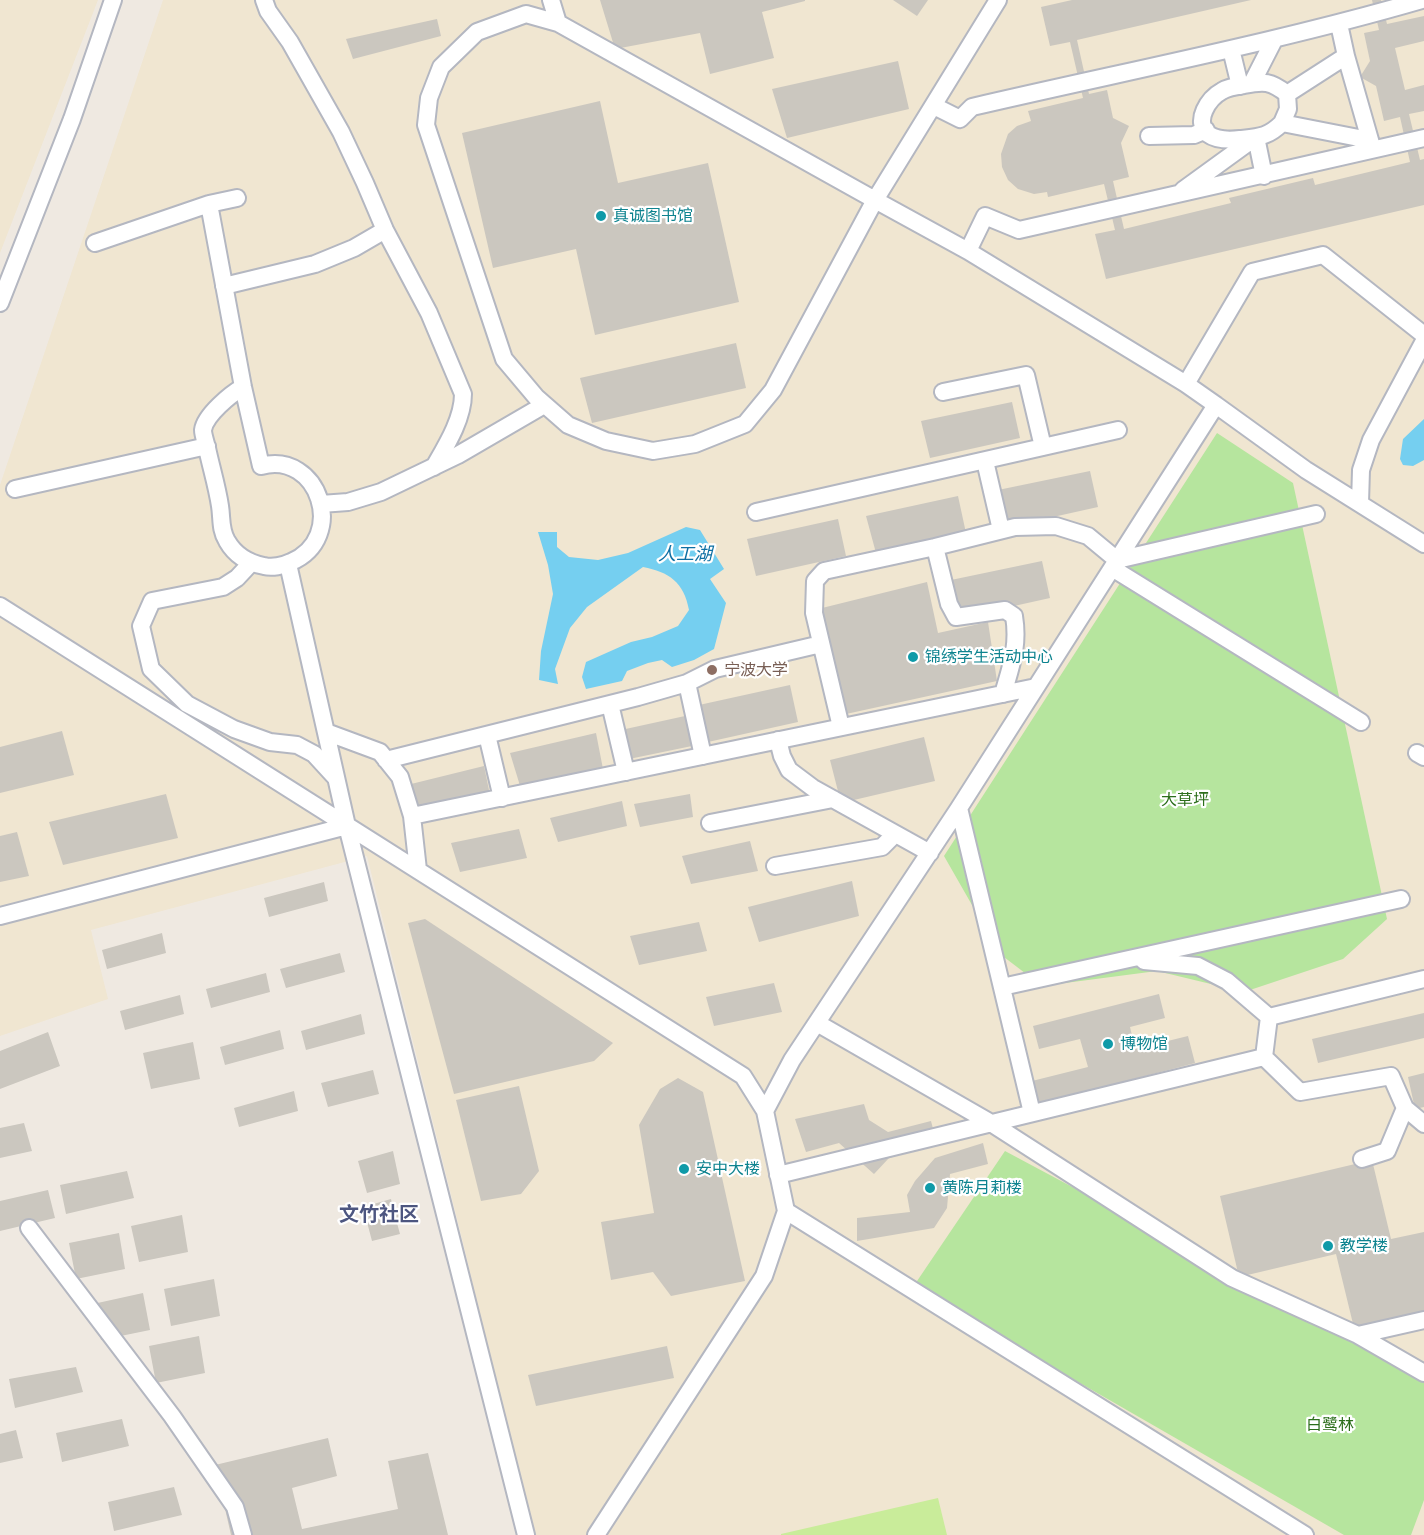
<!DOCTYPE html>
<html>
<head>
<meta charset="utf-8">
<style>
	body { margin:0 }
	canvas { display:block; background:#efe9e1 }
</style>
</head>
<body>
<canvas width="1424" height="1535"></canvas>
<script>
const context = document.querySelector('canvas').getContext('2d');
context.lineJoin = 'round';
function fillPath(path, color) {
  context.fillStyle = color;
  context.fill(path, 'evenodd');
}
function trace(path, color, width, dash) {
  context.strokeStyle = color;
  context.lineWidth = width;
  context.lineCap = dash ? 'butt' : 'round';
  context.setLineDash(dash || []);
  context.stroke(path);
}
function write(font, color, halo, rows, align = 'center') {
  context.font = font + ' "Noto Sans","Noto Sans SC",sans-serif';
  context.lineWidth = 4.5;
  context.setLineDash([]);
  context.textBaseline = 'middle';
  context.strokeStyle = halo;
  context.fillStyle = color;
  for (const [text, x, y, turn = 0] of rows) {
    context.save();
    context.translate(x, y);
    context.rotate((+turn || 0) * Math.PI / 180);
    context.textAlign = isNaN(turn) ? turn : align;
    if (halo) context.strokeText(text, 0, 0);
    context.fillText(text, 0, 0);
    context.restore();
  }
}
fillPath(new Path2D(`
	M0,0H98L0,253Z
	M163,0H1424V1535H531L465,1251L367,856L91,930L108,999L0,1036V485Z`), '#f0e6d1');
fillPath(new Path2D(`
	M1217,433L1293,483L1387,919L1343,959L1244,992L1157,971L1042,986L1000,954L944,856Z
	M1005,1151L1424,1375V1500L1411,1535H1344L913,1287Z`), '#b6e59e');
fillPath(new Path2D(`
	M938,1498L947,1535H781V1534Z`), '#c9ec9a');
fillPath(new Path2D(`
	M1424,419V460L1413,466L1403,465L1400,459L1403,439Z
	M686,527L700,530L724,569L710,579L726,603L714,649L694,660L672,667L662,660L648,663L627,671L622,681L586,689L582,677L586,662L631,642L652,637L678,626L689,610C684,582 669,572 643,567L587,607L570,628L555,669L558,684L539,680L541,651L553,594L548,565L538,532H557V547L569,557L598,560L628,553Z`), '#75cff0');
fillPath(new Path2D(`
	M600,0H805V1L762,12L774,58L710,74L700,33L615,49Z
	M893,0H928L917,16Z
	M1072,0H1251L1077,40L1089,94L1107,90L1113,118L1129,126L1121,143L1129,177L1113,181L1124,229L1231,203L1229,198L1313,178L1315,185L1410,162L1400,117L1384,121L1376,86L1360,77L1370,61L1364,33L1379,30L1372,0H1381L1387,24L1424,16V41L1395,48L1405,90L1424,85V111L1409,114L1420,160L1424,159V205L1106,279L1095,234L1115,230L1104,184L1048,197L1047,192L1034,194L1018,189L1008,180L1002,167L1001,154L1008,134L1017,126L1031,121L1028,111L1083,98L1070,42L1050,46L1041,7Z
	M437,19L441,36L353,59L346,39Z
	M898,61L909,109L787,138L772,89Z
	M600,101L618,183L708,163L739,302L595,335L576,249L493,268L462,133Z
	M736,343L746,388L592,423L580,378Z
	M1012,402L1020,438L930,458L921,421Z
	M1090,471L1098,507L1008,527L998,490Z
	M958,496L966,533L876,553L866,516Z
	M838,519L846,556L756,576L747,539Z
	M1042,561L1050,598L960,618L951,580Z
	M927,582L938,633L988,622L997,681L846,714L822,608Z
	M790,685L798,722L708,742L699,705Z
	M685,716L692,746L629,759L621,730Z
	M62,731L74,775L0,793V747Z
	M596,733L603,769L521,789L510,753Z
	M924,737L935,781L841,803L830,760Z
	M484,766L490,795L416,812L407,785Z
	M166,794L178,838L63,865L49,822Z
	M690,794L693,817L640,827L634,804Z
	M622,801L627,826L558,842L550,818Z
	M519,829L527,858L460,872L451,843Z
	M17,832L29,876L0,882V836Z
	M750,841L758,871L691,884L682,856Z
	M852,881L859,916L759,942L748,907Z
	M324,882L328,901L269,917L264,898Z
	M425,919L613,1043L594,1061L454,1094L408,923Z
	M699,922L707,951L639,965L630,936Z
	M162,933L166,953L107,969L102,950Z
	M340,953L345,972L286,988L280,969Z
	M266,973L270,992L211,1008L206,989Z
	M774,983L782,1012L714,1026L706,997Z
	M1159,994L1165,1018L1130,1027L1135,1049L1188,1036L1195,1063L1038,1104L1032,1081L1088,1067L1080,1039L1039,1049L1033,1026Z
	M180,995L184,1014L125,1030L120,1011Z
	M1424,1013V1038L1318,1063L1312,1039Z
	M361,1014L365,1034L306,1050L301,1031Z
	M280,1030L284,1049L225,1065L220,1047Z
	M48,1032L60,1066L0,1089V1051Z
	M193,1042L200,1079L151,1089L143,1053Z
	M373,1070L379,1094L328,1107L321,1083Z
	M1424,1073V1107L1415,1109L1408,1077Z
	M678,1078L703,1092L745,1281L671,1296L653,1272L611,1280L601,1222L654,1213L639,1125L660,1089Z
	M519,1086L539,1171L521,1194L481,1201L456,1100Z
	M294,1091L298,1111L239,1127L234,1108Z
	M864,1104L869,1120L888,1132L931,1121L937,1144L889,1158L874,1174L839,1143L806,1152L795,1119Z
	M24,1123L32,1151L0,1158V1128Z
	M983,1143L988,1164L950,1174L947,1208L934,1228L857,1241V1218L910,1212L907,1195L915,1181L935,1158Z
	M393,1151L400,1184L367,1193L358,1161Z
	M1372,1160L1391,1239L1424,1232V1315L1355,1332L1336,1254L1239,1277L1220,1196Z
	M127,1171L134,1198L66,1214L60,1185Z
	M48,1190L55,1218L0,1231V1201Z
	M391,1199L394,1213L407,1210L410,1219L397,1223L400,1234L372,1241L363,1207Z
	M182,1215L188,1252L139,1262L131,1226Z
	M119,1233L125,1269L76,1279L69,1243Z
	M214,1279L220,1316L171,1326L164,1289Z
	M143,1293L150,1330L101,1340L93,1304Z
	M199,1336L205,1373L156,1383L149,1346Z
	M667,1346L674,1378L536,1406L528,1375Z
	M76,1367L83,1392L15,1408L9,1379Z
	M122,1419L129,1446L62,1462L56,1433Z
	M16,1430L23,1458L0,1463V1434Z
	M328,1438L337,1476L292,1488L302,1529L398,1509L388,1461L428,1453L448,1535H231L215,1465Z
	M174,1487L182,1515L114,1531L108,1502Z`), '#cbc7bf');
const minor = new Path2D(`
	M264,0L268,11L290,42L341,132L365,183L385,230L429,313L463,394C463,419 446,446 434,467
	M551,0L558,23
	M998,0L875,200L968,251L1186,384L1216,405
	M526,14L558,23L875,200L773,390L745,424L695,444L653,451L606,441L568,425L536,397L504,359L426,125L429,98L441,67L477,32Z
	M1339,24L1346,56
	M1231,49L1240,86
	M1252,83L1274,40
	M1287,94L1346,56L1372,147
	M934,106L960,119L972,107C1122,72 1274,43 1422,0
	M1282,123L1288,109L1287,94C1271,81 1264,81 1244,85C1237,86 1228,87 1222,91C1209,98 1193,121 1208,134C1216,140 1231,140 1240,139C1259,137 1268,137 1282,123L1369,140
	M1149,136L1194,135L1206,130
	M1183,190L1256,137L1264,176
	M209,204L237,198
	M95,243L209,204L243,387L261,466C319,450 348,538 291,562C283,566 272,568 264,566C248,563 235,555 227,541C220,530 222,518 220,506C217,486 211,467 207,448C206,443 203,435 203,430C205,415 231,394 243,387
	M968,251L985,216L1019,230L1424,138
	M224,286L315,264L354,248L385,230
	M0,303L72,119L113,0
	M1186,384L1252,272L1323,255L1424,335
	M943,392L1026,375L1043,447
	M985,461L1001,530
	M15,489L207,446
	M1360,503L1361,470L1371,440L1424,341
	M321,504L348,502L381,492L458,455L544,405
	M756,512L1118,430
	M935,547L949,604L956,617L1005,610L1014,616C1019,646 1011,666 1003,694
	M251,563L237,578L223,587L152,601L141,626L151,669L187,704L234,729L270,742L297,745L314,754L336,778
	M288,564L347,826
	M1112,568L1361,722
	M0,606L743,1076L765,1111
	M687,683L703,756
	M610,704L626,772
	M841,727L814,613L815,581L824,571L935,547L1015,527L1056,526L1088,536L1117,560L1316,514
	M326,732L380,752L400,777L412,816L418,870
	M487,735L502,798
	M778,740L782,756L789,770L813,788L930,853
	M1417,753L1424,757
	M386,760L638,697L687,683L715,669L821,644
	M959,808L1032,1113
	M412,816L1036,687
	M710,823L833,799
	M775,866L882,847L895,834
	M0,916L347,826L526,1535
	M1144,961L1198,966L1227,981L1269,1017
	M1002,987L1401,899
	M1269,1017L1424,979
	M817,1023L991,1123L1232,1278L1358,1335L1424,1373
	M1264,1057L1300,1092L1391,1076L1405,1108L1424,1124
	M1362,1159L1387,1151L1405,1108
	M778,1175L1264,1057L1269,1017
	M786,1211L1305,1535
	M29,1228L172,1416L235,1507L243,1535
	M1358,1335L1424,1320
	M596,1535L764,1276L786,1211L765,1111L792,1060L959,808L1216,405L1306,470L1424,544`);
trace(minor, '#b4b7c1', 20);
trace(minor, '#fff', 16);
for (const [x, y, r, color] of [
	[601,216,6,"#0f9aa8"],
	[913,657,6,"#0f9aa8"],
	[712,670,6,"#8d6e63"],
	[1108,1044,6,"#0f9aa8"],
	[684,1169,6,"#0f9aa8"],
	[930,1188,6,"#0f9aa8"],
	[1328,1246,6,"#0f9aa8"]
]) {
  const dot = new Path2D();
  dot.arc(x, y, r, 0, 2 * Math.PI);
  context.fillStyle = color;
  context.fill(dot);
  trace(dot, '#fff', 2);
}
write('16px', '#0d838f', '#fff', [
	["真诚图书馆",613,216],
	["锦绣学生活动中心",925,657],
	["博物馆",1120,1044],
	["安中大楼",696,1169],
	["黄陈月莉楼",942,1188],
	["教学楼",1340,1246]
], 'left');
write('16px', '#785e54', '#fff', [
	["宁波大学",724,670]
], 'left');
write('16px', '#2c6e1b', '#fff', [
	["大草坪",1185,800],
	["白鹭林",1330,1425]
]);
write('italic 18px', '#0d6fa3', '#fff', [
	["人工湖",685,555]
]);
write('bold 20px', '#4d5680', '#fff', [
	["文竹社区",379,1215]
]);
</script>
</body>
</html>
